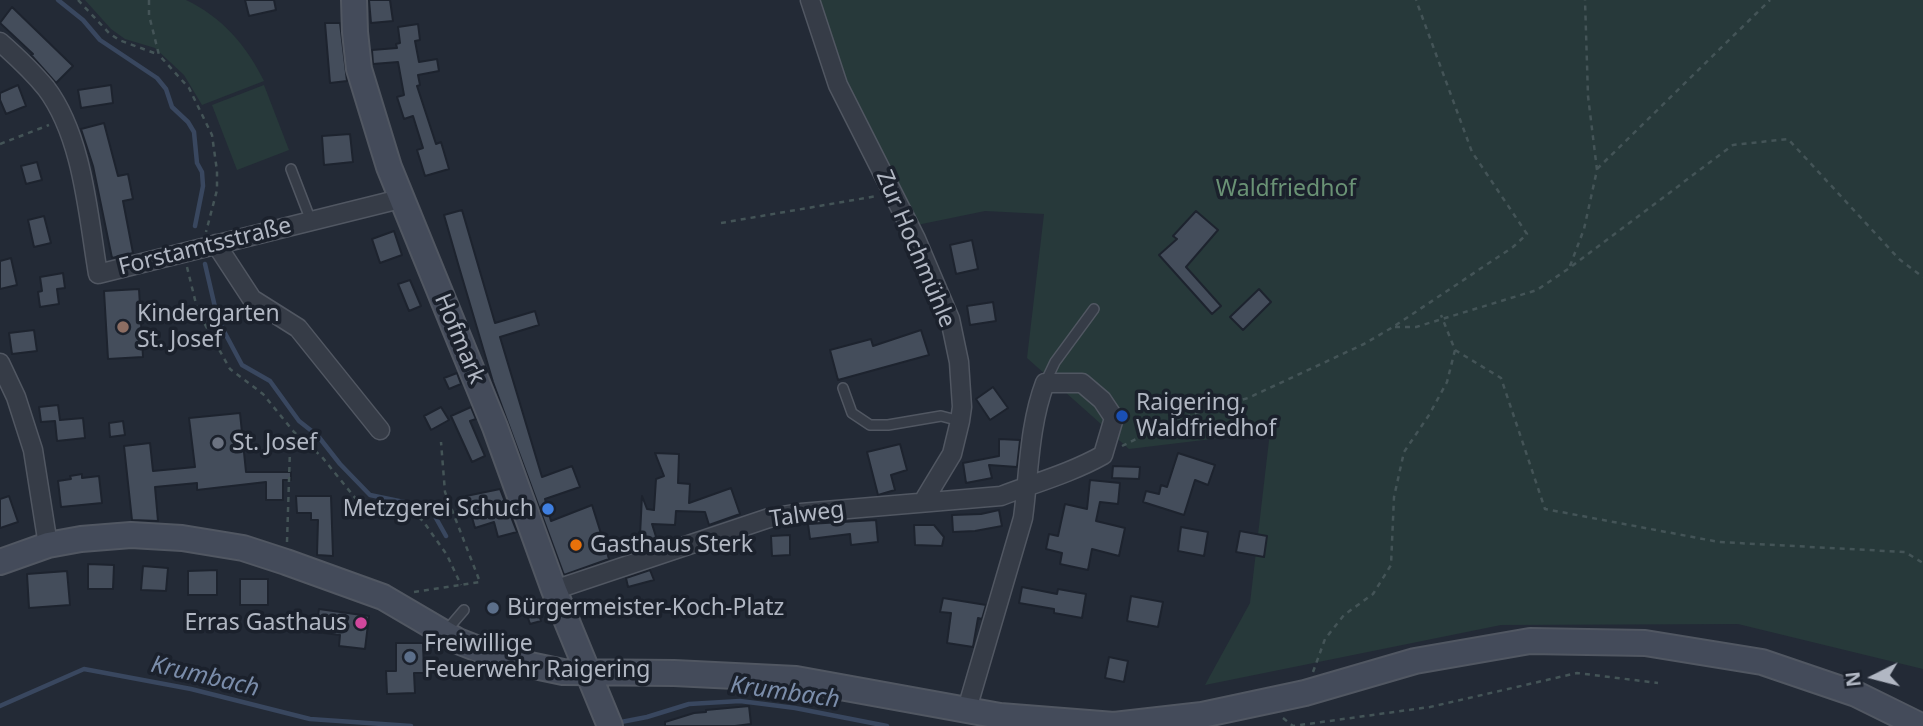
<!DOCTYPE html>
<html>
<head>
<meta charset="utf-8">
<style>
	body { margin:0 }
	#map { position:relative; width:1923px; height:726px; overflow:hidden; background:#232a36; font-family:"Noto Sans",sans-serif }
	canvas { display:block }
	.north { position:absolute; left:1839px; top:642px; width:70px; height:70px; -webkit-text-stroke:5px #1b212c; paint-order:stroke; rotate:264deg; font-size:19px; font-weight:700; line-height:28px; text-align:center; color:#b1b7c3 }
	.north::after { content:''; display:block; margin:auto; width:24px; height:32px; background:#b1b7c3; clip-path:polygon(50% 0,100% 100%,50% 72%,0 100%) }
</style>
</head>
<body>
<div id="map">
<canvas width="1923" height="726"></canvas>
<div class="north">N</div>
</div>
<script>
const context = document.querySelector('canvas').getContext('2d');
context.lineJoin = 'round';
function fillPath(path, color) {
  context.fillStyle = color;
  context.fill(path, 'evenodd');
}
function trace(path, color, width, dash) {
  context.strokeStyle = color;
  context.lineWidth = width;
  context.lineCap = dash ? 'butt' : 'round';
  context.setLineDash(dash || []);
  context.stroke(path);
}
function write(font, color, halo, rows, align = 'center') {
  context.font = font + ' "Noto Sans",sans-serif';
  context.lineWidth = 7;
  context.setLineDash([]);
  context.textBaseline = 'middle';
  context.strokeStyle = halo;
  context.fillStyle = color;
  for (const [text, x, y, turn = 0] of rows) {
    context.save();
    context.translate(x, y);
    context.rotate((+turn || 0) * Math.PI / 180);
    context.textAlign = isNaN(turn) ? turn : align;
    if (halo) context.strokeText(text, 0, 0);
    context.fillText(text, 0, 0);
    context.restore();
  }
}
fillPath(new Path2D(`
	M85,0H186C222,17 247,46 264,81L202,105L184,75L155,48L125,39L111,29Z
	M810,0H1923V669L1738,624L1501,625L1205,685L1250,603L1270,432L1129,449L1027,358L1044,214L985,211L917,225L894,193Z
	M264,85L289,150L237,170L212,105Z`), '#27393a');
trace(new Path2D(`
	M58,0L83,20L100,40L157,78L166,89L172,107L188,122L194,132L197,163L202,172L203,186L195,226
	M205,264L218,320L242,365L270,381L299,421L318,436L340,464L370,495L423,506L432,511L446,536
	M0,706L84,669L191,689L310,719L411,726
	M616,723L647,717L689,704L740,701L795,708L887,726`), '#39475f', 4.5);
const building = new Path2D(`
	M245,0H274L276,10L249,16Z
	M369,0H390L393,21L371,23Z
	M12,7L73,66L56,83L31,55L33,54L0,23Z
	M325,23H340L347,81L330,83Z
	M418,24L420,40L415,41L419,62L437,59L439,71L418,75L420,85L417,86L436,144L441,142L449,169L425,176L417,150L423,148L413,116L404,119L397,97L404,95L398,62L373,64L372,50L397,48L396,44L400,43L398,27Z
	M18,85L26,106L6,114L0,100V93Z
	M111,85L113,103L81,108L78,90Z
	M104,123L118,176L128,174L133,199L123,201L133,253L112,258L93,166L81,129Z
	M350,134L353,162L324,165L322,136Z
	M37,162L42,180L26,184L21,166Z
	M462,210L495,323L535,311L539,325L500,337L542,477L572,466L580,487L545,499L551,521L592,505L609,559L564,575L493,382L459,267L444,215Z
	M1196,211L1218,230L1186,267L1221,306L1212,314L1159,255L1177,239L1173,236Z
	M44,216L51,243L34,247L28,220Z
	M394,231L402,255L380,263L372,239Z
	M972,240L978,269L956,274L950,245Z
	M11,258L17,285L0,289V261Z
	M63,273L65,288L57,289L59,304L40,307L38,292L42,291L40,277Z
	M410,280L421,306L409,311L398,284Z
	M139,289L143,357L108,359L104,291Z
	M1259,289L1271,302L1243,330L1230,317Z
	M993,302L996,321L970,325L967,306Z
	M34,330L37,351L12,354L9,333Z
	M921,330L929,355L838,380L830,350L871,339L873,346Z
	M457,373L461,384L449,389L444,378Z
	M993,387L1008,408L990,420L976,399Z
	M58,405L60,420L83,418L85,438L57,441L55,421L41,422L39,407Z
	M441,407L449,420L431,430L424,416Z
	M471,407L476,419L470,421L485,456L472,462L451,416Z
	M240,413L246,472H291V480H283V500H266V482L197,490V483L155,487L158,521L132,520L124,446L150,443L153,471L195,467L189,418Z
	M123,421L125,435L110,437L109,423Z
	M999,439L1020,440L1017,467L989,465L992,478L966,483L963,463L999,456Z
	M900,444L907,470L891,475L895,490L878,495L867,452Z
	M655,453L679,454L678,483L690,484L689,503L731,488L740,514L709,525L705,512L676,511L675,525L652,524L658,543L637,550L633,537L640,535L642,496L647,509L654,510L656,479L664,476Z
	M1178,453L1215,465L1208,485L1195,480L1184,515L1143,502L1146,491L1159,494L1161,485L1167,487Z
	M1113,466L1140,467L1139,479L1112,478Z
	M82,474V478L99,476L102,503L61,507L58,481L71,479L70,476Z
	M1090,480L1120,483L1118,504L1100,502L1096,521L1125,528L1119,556L1092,549L1088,570L1060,564L1062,553L1046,549L1049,534L1058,536L1065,504L1087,509Z
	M500,489L517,532L498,537L494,522L475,528L466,496Z
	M9,496L18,522L0,528V499Z
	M296,496H331L333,556L317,555L318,520H311V513H297Z
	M999,510L1002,526L975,531L953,532L952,515L981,514Z
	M876,520L878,542L851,545L850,534L810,539L808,524Z
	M914,525H934L944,537L942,546L915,545Z
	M1181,527L1208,532L1204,556L1178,551Z
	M1240,531L1267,536L1264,557L1236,552Z
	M790,535V555L772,556L771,536Z
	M88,564L114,565L113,589H88Z
	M143,566L168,568L166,591L141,590Z
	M217,570V595H188V571Z
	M650,570L654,580L628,587L626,578Z
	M67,571L70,605L29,608L27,574Z
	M240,579H268V605H240Z
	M1022,587L1057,594L1058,589L1086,594L1082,618L1054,613V609L1019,603Z
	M1131,596L1163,602L1158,627L1127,621Z
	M943,598L986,605L982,619L978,618L973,647L947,643L951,613L940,612Z
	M536,605L541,621L530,624L525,609Z
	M319,609L369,616L365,649L339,646L340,635L316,632Z
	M396,643H423L424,673H414L415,693L387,694L386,671H396Z
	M1109,657L1128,661L1124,682L1105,678Z
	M749,706L751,724L735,726H665V722L694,713L706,712V710Z`);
fillPath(building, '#444d5b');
trace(building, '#1d232e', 2);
const lane = new Path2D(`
	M291,169L311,221
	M1045,383L1055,362L1094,309
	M843,388L852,413L870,425H888L941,416L960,421
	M446,631L464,610`);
const street = new Path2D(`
	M810,0L838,85L916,239L950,319L959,362L962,407L960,421L952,454L923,502
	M0,42C17,57 32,71 46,88C83,137 88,215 98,274L400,199
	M216,244L252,299L298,328L380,430
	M0,363L16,397L33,450L48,545
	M554,590L769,518L801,513L1001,496C1035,483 1071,473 1103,455L1114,418L1102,400L1082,383H1045C1029,425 1029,474 1023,518L967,709`);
const secondary = new Path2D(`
	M354,0L355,32L359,69L389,167L495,427L554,590L610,726
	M0,562L48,545L81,539L131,535L182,538L243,548L286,562L383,597L458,641L506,660L563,672L674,673L796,679L1000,716L1114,725L1202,715L1305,693L1415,661L1530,641L1645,643L1762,662L1856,694L1921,726`);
trace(lane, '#515762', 12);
trace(street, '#515762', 21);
trace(secondary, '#515762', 28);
trace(new Path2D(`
	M78,0L109,33L119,40L157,54
	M149,0V15L159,55L189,88L212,135L217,171V190L206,232
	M0,144L49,125
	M1597,169L1770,0
	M721,223L877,196
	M1570,266L1584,229L1597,170L1588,96L1585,0
	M187,267L198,312L230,369L263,394L294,432L322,457L356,499L373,508L416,515L423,521L447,555L461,585
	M1395,327H1416L1537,290L1568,269L1733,145L1788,139L1899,259L1923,277
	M1455,350L1501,378L1545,509L1719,542L1905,552L1923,563
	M1122,446L1176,419L1248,398L1364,344L1393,327L1513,247L1527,234L1472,152L1416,0
	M287,542L290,449L294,433
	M414,592L480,582L445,492L441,442
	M1313,672L1325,639L1344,615L1373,594L1391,565L1394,497L1404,452L1429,415L1447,382L1455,350L1441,315
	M1283,718L1293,726L1430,707L1577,673L1658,683`), '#445457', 2.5, [5, 5]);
trace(lane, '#363c47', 9);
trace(street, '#363c47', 18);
trace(secondary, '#444b5a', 24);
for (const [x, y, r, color] of [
	[123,327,7,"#8d6e63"],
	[1122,416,7,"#1a4fb4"],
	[218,443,7,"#6b7280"],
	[548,509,7,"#3f7fe0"],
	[576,545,7,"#e8710a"],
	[493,608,7,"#5c6f8a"],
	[361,623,7,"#d1479c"],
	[410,657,7,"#5c6f8a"]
]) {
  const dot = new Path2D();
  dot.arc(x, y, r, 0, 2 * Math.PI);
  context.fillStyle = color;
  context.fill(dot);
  trace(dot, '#1b212c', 2.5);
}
write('23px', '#6a9275', '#1b212c', [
	["Waldfriedhof",1286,189]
]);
write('23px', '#b1b7c3', '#1b212c', [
	["Forstamtsstraße",205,247,-14],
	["Zur Hochmühle",915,249,67],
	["Hofmark",459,339,67],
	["Talweg",807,515,-8]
]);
write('23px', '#b1b7c3', '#1b212c', [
	["Kindergarten",137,314],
	["St. Josef",137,340],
	["Raigering,",1136,403],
	["Waldfriedhof",1136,429],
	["St. Josef",232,443],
	["Metzgerei Schuch",534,509,"right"],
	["Gasthaus Sterk",590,545],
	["Bürgermeister-Koch-Platz",507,608],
	["Erras Gasthaus",347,623,"right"],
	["Freiwillige",424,644],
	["Feuerwehr Raigering",424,670]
], 'left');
write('italic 24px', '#7b8daa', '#1b212c', [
	["Krumbach",205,677,13],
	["Krumbach",785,693,8]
]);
</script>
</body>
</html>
